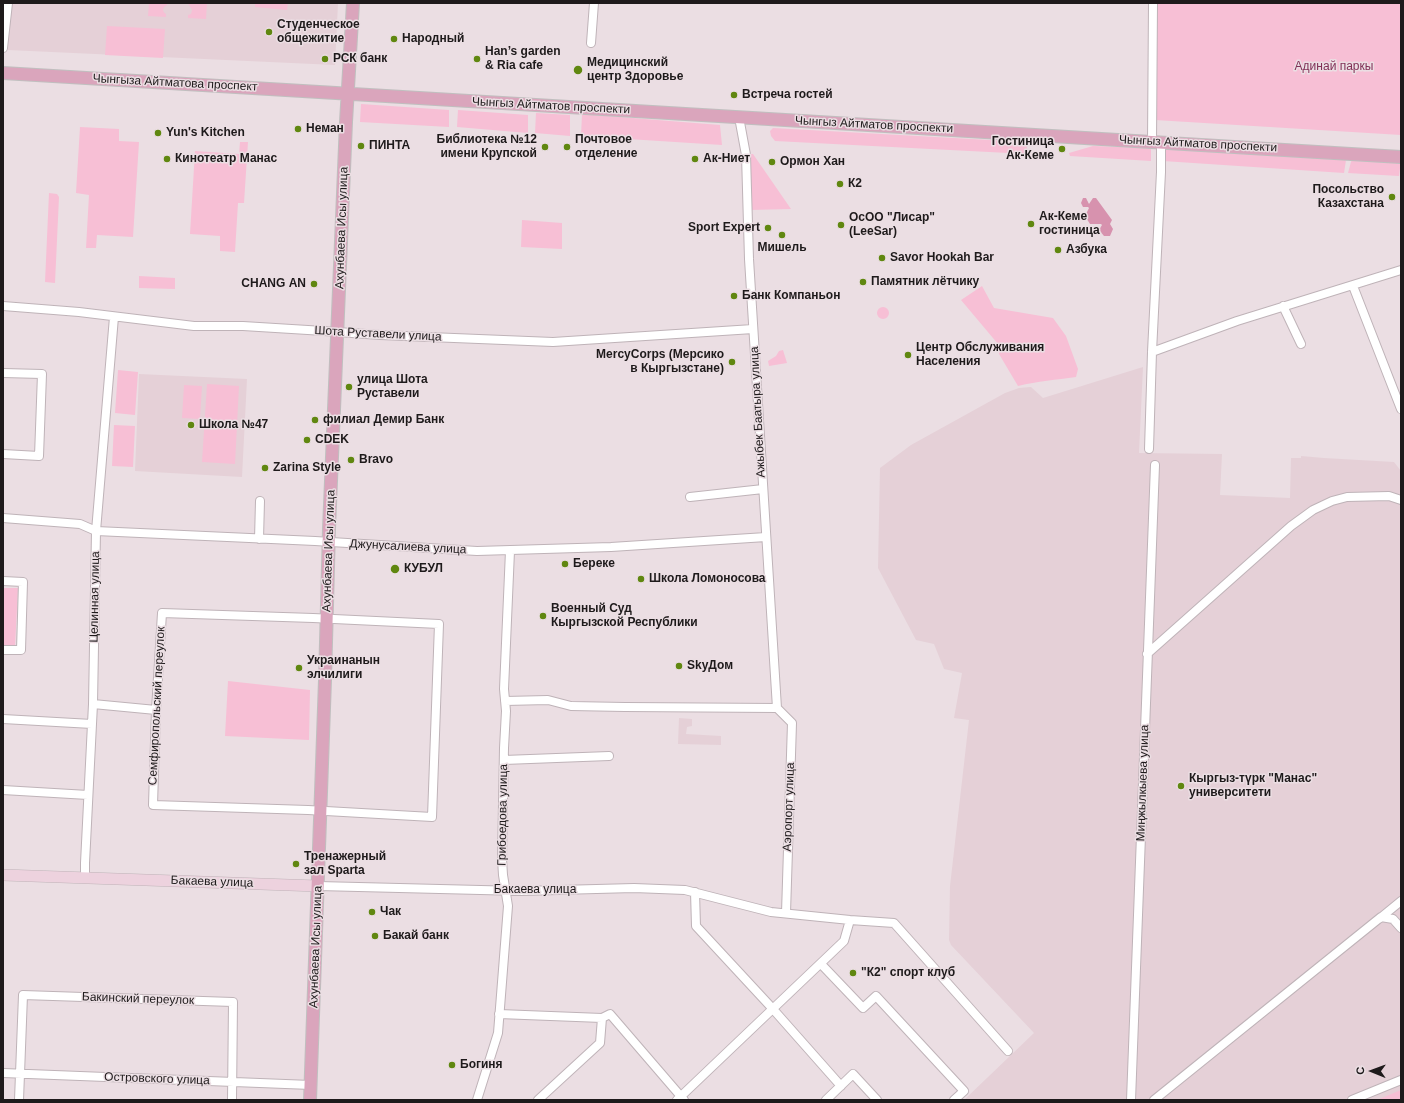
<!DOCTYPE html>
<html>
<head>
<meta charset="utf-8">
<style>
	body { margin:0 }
	#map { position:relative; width:1404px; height:1103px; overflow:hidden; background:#ebdee3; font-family:Arial,sans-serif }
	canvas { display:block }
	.frame { position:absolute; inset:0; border:4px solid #1e1a1b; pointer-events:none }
	.north { position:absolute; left:1352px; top:1051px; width:40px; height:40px; -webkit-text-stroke:3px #ebdee3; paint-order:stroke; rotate:271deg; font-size:11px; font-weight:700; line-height:16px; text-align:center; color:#1e1a1b }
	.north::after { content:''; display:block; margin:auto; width:14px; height:18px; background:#1e1a1b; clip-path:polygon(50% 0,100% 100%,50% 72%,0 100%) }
</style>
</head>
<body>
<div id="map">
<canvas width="1404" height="1103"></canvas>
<div class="frame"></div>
<div class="north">С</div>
</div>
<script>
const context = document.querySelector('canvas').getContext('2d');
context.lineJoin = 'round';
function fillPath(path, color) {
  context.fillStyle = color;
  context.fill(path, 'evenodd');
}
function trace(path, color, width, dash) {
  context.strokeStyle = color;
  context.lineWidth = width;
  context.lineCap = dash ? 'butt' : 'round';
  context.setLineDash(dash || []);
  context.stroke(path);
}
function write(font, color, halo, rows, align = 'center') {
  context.font = font + ' Arial,sans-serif';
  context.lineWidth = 3;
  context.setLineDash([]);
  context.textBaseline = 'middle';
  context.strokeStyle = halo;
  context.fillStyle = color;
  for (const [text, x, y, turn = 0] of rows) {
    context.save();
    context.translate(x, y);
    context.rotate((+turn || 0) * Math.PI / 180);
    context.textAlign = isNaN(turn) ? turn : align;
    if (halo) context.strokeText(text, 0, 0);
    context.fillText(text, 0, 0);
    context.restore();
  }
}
fillPath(new Path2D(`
	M10,3H338L335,65L8,50Z
	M1143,367L1139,453L1222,454L1220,495L1290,498L1291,458H1301V456L1324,458L1394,462L1401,471V1100H964L1034,1033L951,945L949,940L950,886L969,720L954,718L962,673L944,669L934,644L916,640L878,568L880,468L911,445L1005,393L1019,388L1031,387L1043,398Z
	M139,374L247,379L242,477L135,471Z
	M679,718L692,719V726L687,727L686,734L721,736V745L678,744Z`), '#e5d0d7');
fillPath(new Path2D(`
	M149,3H167V5C162,7 162,12 166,14V17L148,16Z
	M188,3H207L206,19L188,18V15L191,14L192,10Z
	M255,3H288L287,10L255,7Z
	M1155,3H1401V135L1155,120Z
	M107,26L165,29L163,58L105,55Z
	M361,104L449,110V127L360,122Z
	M458,110L528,115V133L457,127Z
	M536,113L570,115V136L535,133Z
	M582,114L720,125L722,145L581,136Z
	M80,127L119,129V141L139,142L133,237L97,235L96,248H86L89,195L76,193Z
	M773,128L1026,142L1028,154L775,141L771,136L770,131Z
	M240,142H248L244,203H238L235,252L220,251V236L190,234L195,151L239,154Z
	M1093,146L1151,148V161L1070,156L1069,153Z
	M1165,148L1346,160L1344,173L1163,161Z
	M748,154H753L791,209L750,210Z
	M1352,158L1401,161L1399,176L1348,173Z
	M49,193L57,194L59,197L55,283L45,282Z
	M522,220L562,223V249L521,247Z
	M139,276L175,278V289L139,288Z
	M982,286L994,308L1053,318L1066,336L1078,369L1076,377C1056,380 1038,381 1018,386L999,354L998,344L961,300Z
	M877 313a6 6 0 1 1 12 0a6 6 0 1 1-12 0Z
	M783,350L787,363L769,366L768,361L776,356L779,351Z
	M118,370L138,372L135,415L115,413Z
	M207,384L239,386L235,464L202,462Z
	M184,385L202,386L200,419L182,418Z
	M114,425L135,426L133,467L112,466Z
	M3,588H18L15,647L3,646Z
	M228,681L310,690L309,740L225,736Z
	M1401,1090V1100H1377Z`), '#f7bfd5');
fillPath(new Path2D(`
	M1083,198H1086L1089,204L1093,198H1096L1112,220L1110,224L1113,229L1110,236H1104L1099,230L1102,225L1101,224H1090L1085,216L1089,208L1088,207H1083L1081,203Z`), '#d792ae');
const street = new Path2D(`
	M591,43L594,3
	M3,48L8,3
	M739,117L746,155L749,259L777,708
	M1152,142L1153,3
	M1353,286L1401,409
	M3,306L79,312L194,326H243L324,331L380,335L553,342L753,329
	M1283,306L1301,344
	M1152,352L1237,321L1401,270
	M3,373L42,374L39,456L3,454
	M1149,449L1152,352L1161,172V142
	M690,497L763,489
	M3,518L80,524L96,531L315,541L477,551L611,547L766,537
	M259,539L260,501
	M3,581L23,582L21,650H3
	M162,613L313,618L439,624L432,817L308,810L153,805L156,710Z
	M1147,654L1291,526L1313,510L1332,501L1347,497L1389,496L1401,500
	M505,701L548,700L571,706L625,707L777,708
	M93,704L156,710
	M777,708L792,723L786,913
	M3,719L92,724
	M504,760L609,756
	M3,790L88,795
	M85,878V863L93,704L96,531L114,317
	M318,886L521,891L634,888L685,890L771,912L850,920L894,923L1008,1051
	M695,892L696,926L772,1008L841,1086
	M1379,919L1401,901
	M821,964L863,1008L876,996L964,1091L954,1100
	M499,1014L602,1018L610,1014L684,1100
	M3,1073L311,1085
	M19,1100L23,995L233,1002L232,1100
	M477,1100L498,1033L508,906L503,875L502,859L504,748L506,711L504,689L510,551
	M538,1100L600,1043L602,1018
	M677,1100L844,941L850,920
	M826,1100L853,1074L877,1100
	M1131,1100L1155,465
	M1154,1100L1381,917L1393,919L1401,928
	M1352,1100L1401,1080`);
const secondary = new Path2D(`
	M3,875L318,886`);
const primary = new Path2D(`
	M3,73L1401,157
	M310,1100L325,680L329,529L346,122L353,3`);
trace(street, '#bfb3b8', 10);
trace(secondary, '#bfb3b8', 12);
trace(primary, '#c0bfbf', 14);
trace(street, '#fff', 8);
trace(secondary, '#edd2de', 11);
trace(primary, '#daa5bc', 12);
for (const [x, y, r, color] of [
	[269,32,4,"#608710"],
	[394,39,4,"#608710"],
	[325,59,4,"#608710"],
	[477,59,4,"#608710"],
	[578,70,5,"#608710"],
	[734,95,4,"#608710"],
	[298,129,4,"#608710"],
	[158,133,4,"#608710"],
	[361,146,4,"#608710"],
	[545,147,4,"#608710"],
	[567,147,4,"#608710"],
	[1062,149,4,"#608710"],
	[167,159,4,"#608710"],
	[695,159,4,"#608710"],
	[772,162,4,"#608710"],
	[840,184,4,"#608710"],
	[1392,197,4,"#608710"],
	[1031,224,4,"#608710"],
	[841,225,4,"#608710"],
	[768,228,4,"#608710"],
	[782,235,4,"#608710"],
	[1058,250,4,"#608710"],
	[882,258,4,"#608710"],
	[863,282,4,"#608710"],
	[314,284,4,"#608710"],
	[734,296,4,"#608710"],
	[908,355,4,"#608710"],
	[732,362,4,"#608710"],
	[349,387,4,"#608710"],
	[315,420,4,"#608710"],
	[191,425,4,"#608710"],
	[307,440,4,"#608710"],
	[351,460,4,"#608710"],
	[265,468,4,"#608710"],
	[565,564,4,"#608710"],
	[395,569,5,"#608710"],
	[641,579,4,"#608710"],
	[543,616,4,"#608710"],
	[679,666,4,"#608710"],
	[299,668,4,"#608710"],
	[1181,786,4,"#608710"],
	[296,864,4,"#608710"],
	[372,912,4,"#608710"],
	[375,936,4,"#608710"],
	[853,973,4,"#608710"],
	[452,1065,4,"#608710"]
]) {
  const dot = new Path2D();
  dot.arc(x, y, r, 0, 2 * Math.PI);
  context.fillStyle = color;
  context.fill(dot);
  trace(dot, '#ebdee3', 1.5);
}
write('bold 12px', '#1e1a1b', '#ebdee3', [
	["Студенческое",277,25],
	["общежитие",277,39],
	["Народный",402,39],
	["Han’s garden",485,52],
	["& Ria cafe",485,66],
	["РСК банк",333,59],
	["Медицинский",587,63],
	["центр Здоровье",587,77],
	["Встреча гостей",742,95],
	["Неман",306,129],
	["Yun's Kitchen",166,133],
	["Библиотека №12",537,140,"right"],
	["имени Крупской",537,154,"right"],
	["Почтовое",575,140],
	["отделение",575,154],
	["Гостиница",1054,142,"right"],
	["Ак-Кеме",1054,156,"right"],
	["ПИНТА",369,146],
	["Кинотеатр Манас",175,159],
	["Ак-Ниет",703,159],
	["Ормон Хан",780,162],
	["К2",848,184],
	["Посольство",1384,190,"right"],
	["Казахстана",1384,204,"right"],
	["Ак-Кеме",1039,217],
	["гостиница",1039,231],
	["ОсОО \"Лисар\"",849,218],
	["(LeeSar)",849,232],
	["Sport Expert",760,228,"right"],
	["Мишель",782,248,"center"],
	["Азбука",1066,250],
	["Savor Hookah Bar",890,258],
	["Памятник лётчику",871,282],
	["CHANG AN",306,284,"right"],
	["Банк Компаньон",742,296],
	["Центр Обслуживания",916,348],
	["Населения",916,362],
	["MercyCorps (Мерсико",724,355,"right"],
	["в Кыргызстане)",724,369,"right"],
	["улица Шота",357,380],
	["Руставели",357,394],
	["филиал Демир Банк",323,420],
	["Школа №47",199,425],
	["CDEK",315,440],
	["Bravo",359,460],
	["Zarina Style",273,468],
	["Береке",573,564],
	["КУБУЛ",404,569],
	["Школа Ломоносова",649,579],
	["Военный Суд",551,609],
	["Кыргызской Республики",551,623],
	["Украинанын",307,661],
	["элчилиги",307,675],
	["SkyДом",687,666],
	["Кыргыз-түрк \"Манас\"",1189,779],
	["университети",1189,793],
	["Тренажерный",304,857],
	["зал Sparta",304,871],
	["Чак",380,912],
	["Бакай банк",383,936],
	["\"К2\" спорт клуб",861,973],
	["Богиня",460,1065]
], 'left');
write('12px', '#813057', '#ebdee3', [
	["Адинай паркы",1334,67]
]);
write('12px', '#1e1a1b', '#ebdee3', [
	["Чынгыза Айтматова проспект",175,83,3],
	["Чынгыз Айтматов проспекти",551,106,3],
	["Чынгыз Айтматов проспекти",874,125,3],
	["Чынгыз Айтматов проспекти",1198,144,3],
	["Ахунбаева Исы улица",342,228,-88],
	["Шота Руставели улица",378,334,3],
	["Ажыбек Баатыра улица",758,412,-93],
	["Джунусалиева улица",408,547,3],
	["Ахунбаева Исы улица",329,551,-88],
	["Целинная улица",95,597,-89],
	["Семфиропольский переулок",157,706,-87],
	["Миңжылкыева улица",1143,783,-88],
	["Аэропорт улица",789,807,-88],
	["Грибоедова улица",503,815,-89],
	["Бакаева улица",212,882,2],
	["Бакаева улица",535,890],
	["Ахунбаева Исы улица",316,947,-88],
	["Бакинский переулок",138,999,2],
	["Островского улица",157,1079,2]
]);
</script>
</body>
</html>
